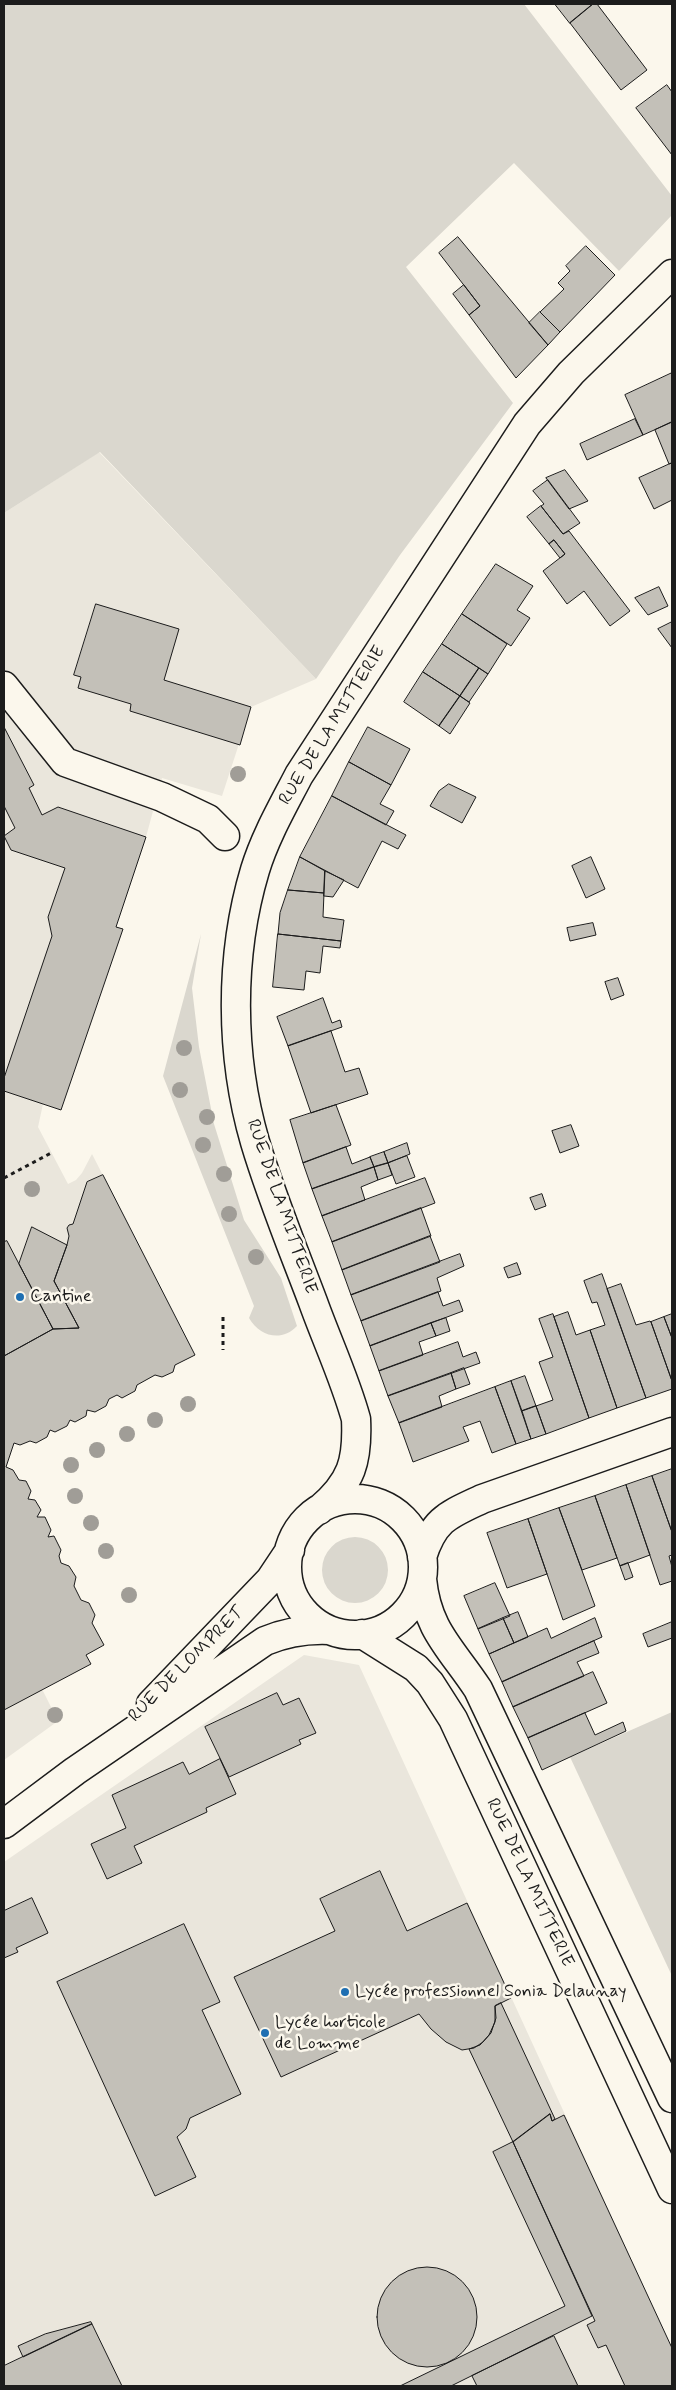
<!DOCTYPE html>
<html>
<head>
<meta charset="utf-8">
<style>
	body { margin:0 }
	#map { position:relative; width:676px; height:2390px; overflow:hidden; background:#fbf7ec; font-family:Mynerve,sans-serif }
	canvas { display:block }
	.frame { position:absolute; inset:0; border:5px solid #1c1c1c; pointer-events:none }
</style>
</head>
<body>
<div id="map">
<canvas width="676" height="2390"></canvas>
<div class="frame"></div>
</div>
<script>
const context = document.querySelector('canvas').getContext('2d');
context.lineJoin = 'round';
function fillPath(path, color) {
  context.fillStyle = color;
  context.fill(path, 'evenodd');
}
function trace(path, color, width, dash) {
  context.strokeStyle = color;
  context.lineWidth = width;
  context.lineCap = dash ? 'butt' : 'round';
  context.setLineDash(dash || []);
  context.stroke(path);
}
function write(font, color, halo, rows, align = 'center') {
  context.font = font + ' Mynerve,sans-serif';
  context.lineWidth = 5;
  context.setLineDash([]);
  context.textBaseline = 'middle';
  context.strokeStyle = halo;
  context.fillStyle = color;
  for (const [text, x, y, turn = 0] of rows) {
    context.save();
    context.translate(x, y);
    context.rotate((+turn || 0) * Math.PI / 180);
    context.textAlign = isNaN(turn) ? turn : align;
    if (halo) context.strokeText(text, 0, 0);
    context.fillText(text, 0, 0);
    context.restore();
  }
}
fillPath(new Path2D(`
	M99,452L316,679L251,707L222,796L162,778L146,837L116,926L123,929L61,1110L43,1104L38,1127L68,1184L76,1180L82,1173L92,1154L195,1355L20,1445L14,1443L6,1467L13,1470L19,1480L104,1645L86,1655L91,1664L42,1689L58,1721L4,1760V513Z
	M304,1655L359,1665L672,2348V2386H4V1862Z`), '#eae6dc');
fillPath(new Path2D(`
	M4,4H524L672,196V215L619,271L514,163L406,267L513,403L400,555L316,679L100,452L4,513Z
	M201,934L192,988L199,1047L214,1124L244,1220L281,1278L297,1326C282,1342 260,1337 249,1318L254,1306L163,1076Z
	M322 1570a33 33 0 1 1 66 0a33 33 0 1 1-66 0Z
	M672,1712V1976L570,1757Z`), '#dad7ce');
const building = new Path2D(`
	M555,4H593L570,23Z
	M593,4H597L647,70L621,90L570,23Z
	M667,85L672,92V155L636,108Z
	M458,237L548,345L516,378L469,315L480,306L439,253Z
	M586,246L615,275L560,332L540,312L564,289L558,283L570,271L566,266Z
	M464,285L480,306L469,315L453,294Z
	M540,312L560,332L548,345L529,323Z
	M672,373V422L643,435L625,395Z
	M635,419L643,435L587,460L580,444Z
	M672,422V463L669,464L655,430Z
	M672,463V500L654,509L639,478Z
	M565,470L588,501L569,509L546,478Z
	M548,480L580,523L563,534L541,506L544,504L533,491Z
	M541,506L563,534L569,531L630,611L610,626L584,591L567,604L543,571L565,554L554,540L549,544L527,517Z
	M554,540L565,554L560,558L549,544Z
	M496,564L533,586L517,610L530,618L511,646L462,614Z
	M659,587L668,606L648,615L635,598Z
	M96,604L179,629L164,680L251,707L240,745L130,711L131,704L78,688L81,677L74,675Z
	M462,614L507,644L488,674L442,644Z
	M672,622V648L658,629Z
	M442,644L479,668L460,696L423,672Z
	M479,668L488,674L469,702L460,696Z
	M423,672L460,696L439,726L404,702Z
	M460,696L470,703L450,734L439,726Z
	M4,727L34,785L29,788L42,815L58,807L146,837L116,927L123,929L61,1110L4,1091V1078L52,936L48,917L65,868L11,850L4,836L15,828L4,806Z
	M368,727L410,749L391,785L349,762Z
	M349,762L391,785L380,804L394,811L386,825L332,796Z
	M449,784L476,797L462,823L430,806L439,791Z
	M332,796L406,835L398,849L382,841L358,888L300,857Z
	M300,857L325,871L324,893L288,890Z
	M591,857L605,889L586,898L572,866Z
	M325,871L344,880L333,897L324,896Z
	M288,890L324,893L323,917L344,920L341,941L278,934L280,913Z
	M593,923L596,935L570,941L567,928Z
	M278,934L341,941L340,948L323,946L320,973L306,971L304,990L273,987Z
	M618,978L624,995L611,1000L605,982Z
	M323,998L332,1023L340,1020L342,1027L288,1046L277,1017Z
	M331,1031L345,1072L359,1068L368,1094L311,1113L288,1046Z
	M336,1105L351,1145L303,1163L290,1120Z
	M571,1125L579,1146L560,1153L552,1131Z
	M407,1143L410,1154L388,1163L384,1152Z
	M346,1147L352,1164L370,1157L374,1167L312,1189L303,1163Z
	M384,1152L388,1163L374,1167L370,1157Z
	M407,1156L415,1177L396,1184L388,1163Z
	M388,1163L392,1175L378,1180L374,1167Z
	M374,1167L378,1180L361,1187L365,1200L322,1216L312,1189Z
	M103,1175L195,1355L175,1365L173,1372L162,1377L155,1375L137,1385L135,1391L122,1398L117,1395L109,1399L106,1406L95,1412L87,1410L86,1416L75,1422L70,1420L67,1426L55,1432L50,1430L47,1437L36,1443L30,1441L20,1445L14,1443L6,1467L13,1470L19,1480L26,1481L31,1491L28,1499L35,1500L41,1510L37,1517H45L51,1530L48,1537L54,1536L61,1550L59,1556L61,1563L69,1566L76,1577L74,1586L81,1600L89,1603L95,1615L92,1623L104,1645L86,1655L91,1664L4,1710V1356L53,1329L79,1328L54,1281L67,1245L69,1236L67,1228L69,1225L73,1224L87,1182Z
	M425,1178L435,1203L332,1242L322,1216Z
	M542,1194L546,1206L535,1210L530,1198Z
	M421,1208L431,1236L342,1270L332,1242Z
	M32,1227L67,1245L54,1281L79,1328L53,1329L19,1264Z
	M430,1236L440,1262L351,1295L342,1270Z
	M7,1241L53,1329L4,1356V1242Z
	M460,1254L464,1266L437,1278L441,1291L361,1321L351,1295Z
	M517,1263L521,1274L508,1278L504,1268Z
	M602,1274L646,1398L617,1408L590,1330L605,1325L597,1302L592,1303L584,1281Z
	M621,1284L636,1325L650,1321L651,1322L672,1381V1389L646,1398L607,1289Z
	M438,1292L443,1306L459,1300L463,1311L370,1346L361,1321Z
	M568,1312L576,1335L590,1330L617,1408L589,1418L554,1317Z
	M553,1314L589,1418L546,1434L536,1406L553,1400L539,1362L553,1357L539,1319Z
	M672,1314V1338L664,1317Z
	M664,1317L672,1338V1381L651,1322Z
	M446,1318L450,1331L436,1336L431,1323Z
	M431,1323L436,1336L419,1342L423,1355L379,1371L370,1346Z
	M458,1342L463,1357L476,1352L480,1363L388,1396L379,1371Z
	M464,1368L470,1384L456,1389L451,1373Z
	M451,1373L456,1389L439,1396L442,1407L399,1423L388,1396Z
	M525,1376L536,1406L522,1411L511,1381Z
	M511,1381L531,1439L516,1444L495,1387Z
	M495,1387L516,1444L492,1453L480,1421L463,1427L469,1441L413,1462L399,1423Z
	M536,1406L546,1434L531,1439L522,1411Z
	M672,1469V1532L652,1476Z
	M652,1476L672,1532V1555L669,1556L672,1567V1581L660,1585L626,1485Z
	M626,1485L650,1555L620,1566L595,1496Z
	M595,1496L617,1558L582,1570L559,1508Z
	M559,1508L595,1606L563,1620L528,1519Z
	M528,1519L547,1574L507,1588L487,1533Z
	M628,1563L633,1577L625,1580L620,1566Z
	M495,1583L510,1616L478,1629L464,1596Z
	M518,1612L528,1637L514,1643L503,1618Z
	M503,1618L514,1643L489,1654L478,1629Z
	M595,1618L602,1637L502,1682L489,1654L547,1628L551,1638Z
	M672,1622V1638L648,1647L643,1634Z
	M594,1641L599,1653L577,1662L584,1676L513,1707L502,1682Z
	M593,1672L607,1703L528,1738L513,1707Z
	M277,1693L283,1705L299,1698L316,1733L299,1740L301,1744L229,1777L205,1727Z
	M585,1713L595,1735L623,1722L626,1731L542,1770L528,1738Z
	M220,1759L236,1794L206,1808L207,1812L134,1846L142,1863L107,1879L91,1844L126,1828L112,1795L183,1762L189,1774Z
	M380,1871L407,1931L467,1903L511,1998L495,2006L496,2018L491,2033L483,2042L474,2048L462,2050L446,2042L431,2029L419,2014L281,2077L234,1977L335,1931L320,1899Z
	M32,1898L48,1933L16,1948L18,1952L4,1958V1911Z
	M184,1924L220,2002L202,2010L241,2094L190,2118L186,2129L177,2137L196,2177L155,2196L57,1982Z
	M501,2003L555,2119L552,2121L550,2114L513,2142L469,2049L480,2045L489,2035L495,2022V2006Z
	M550,2114L552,2121L564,2115L672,2348V2386H625L606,2345L598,2348L587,2325L595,2321L513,2142Z
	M513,2142L592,2316L451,2386H400L565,2306L493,2152Z
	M377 2317a50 50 0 1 1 100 0a50 50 0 1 1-100 0Z
	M91,2322L92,2324L23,2357L18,2346L45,2334Z
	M92,2324L122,2386H4V2366Z
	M554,2336L578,2386H477L472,2376Z`);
fillPath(building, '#c3c0b8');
trace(building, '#1c1c1c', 1);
const minor = new Path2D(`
	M4,686L65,762L162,797L208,819L225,836
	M287 1567a68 68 0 1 1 136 0a68 68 0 1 1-136 0Z
	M319,1510C352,1482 358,1461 356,1419C345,1379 327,1341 313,1302C293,1249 271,1196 255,1142C230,1056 229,957 255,870C265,837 283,806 299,775L527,424L571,373L672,274
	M422,1557C434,1519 448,1515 482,1499L672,1432
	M422,1579C427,1630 451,1648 478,1689L672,2098
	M362,1634L416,1668L430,1683L453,1719L672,2189
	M151,1704L270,1580L290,1550
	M4,1824L75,1771L265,1641C287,1632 306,1629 329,1630`);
trace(minor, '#1c1c1c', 31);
trace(new Path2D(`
	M4,1178L51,1153
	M223,1317V1350`), '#1c1c1c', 3, [4, 4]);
trace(minor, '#fbf7ec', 28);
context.fillStyle = '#a09d97';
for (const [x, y] of [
	[238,774],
	[184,1048],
	[180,1090],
	[207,1117],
	[203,1145],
	[224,1174],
	[32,1189],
	[229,1214],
	[256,1257],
	[188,1404],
	[155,1420],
	[127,1434],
	[97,1450],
	[71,1465],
	[75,1496],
	[91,1523],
	[106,1551],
	[129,1595],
	[55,1715]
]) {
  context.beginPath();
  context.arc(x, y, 8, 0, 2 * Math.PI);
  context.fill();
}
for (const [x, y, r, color] of [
	[20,1297,5,"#1f6fb2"],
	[345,1992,5,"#1f6fb2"],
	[265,2033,5,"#1f6fb2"]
]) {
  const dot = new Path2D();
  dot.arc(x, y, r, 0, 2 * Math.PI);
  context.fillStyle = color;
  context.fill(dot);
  trace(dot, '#fbf7ec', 2);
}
write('18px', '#1c1c1c', '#fbf7ec', [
	["RUE DE LA MITTERIE",333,726,-58],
	["RUE DE LA MITTERIE",281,1207,71],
	["RUE DE LOMPRET",187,1665,-45],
	["RUE DE LA MITTERIE",529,1883,65]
]);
write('18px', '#1c1c1c', '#fbf7ec', [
	["Cantine",30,1297],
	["Lycée professionnel Sonia Delaunay",355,1992],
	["Lycée horticole",275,2023],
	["de Lomme",275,2044]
], 'left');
</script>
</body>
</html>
